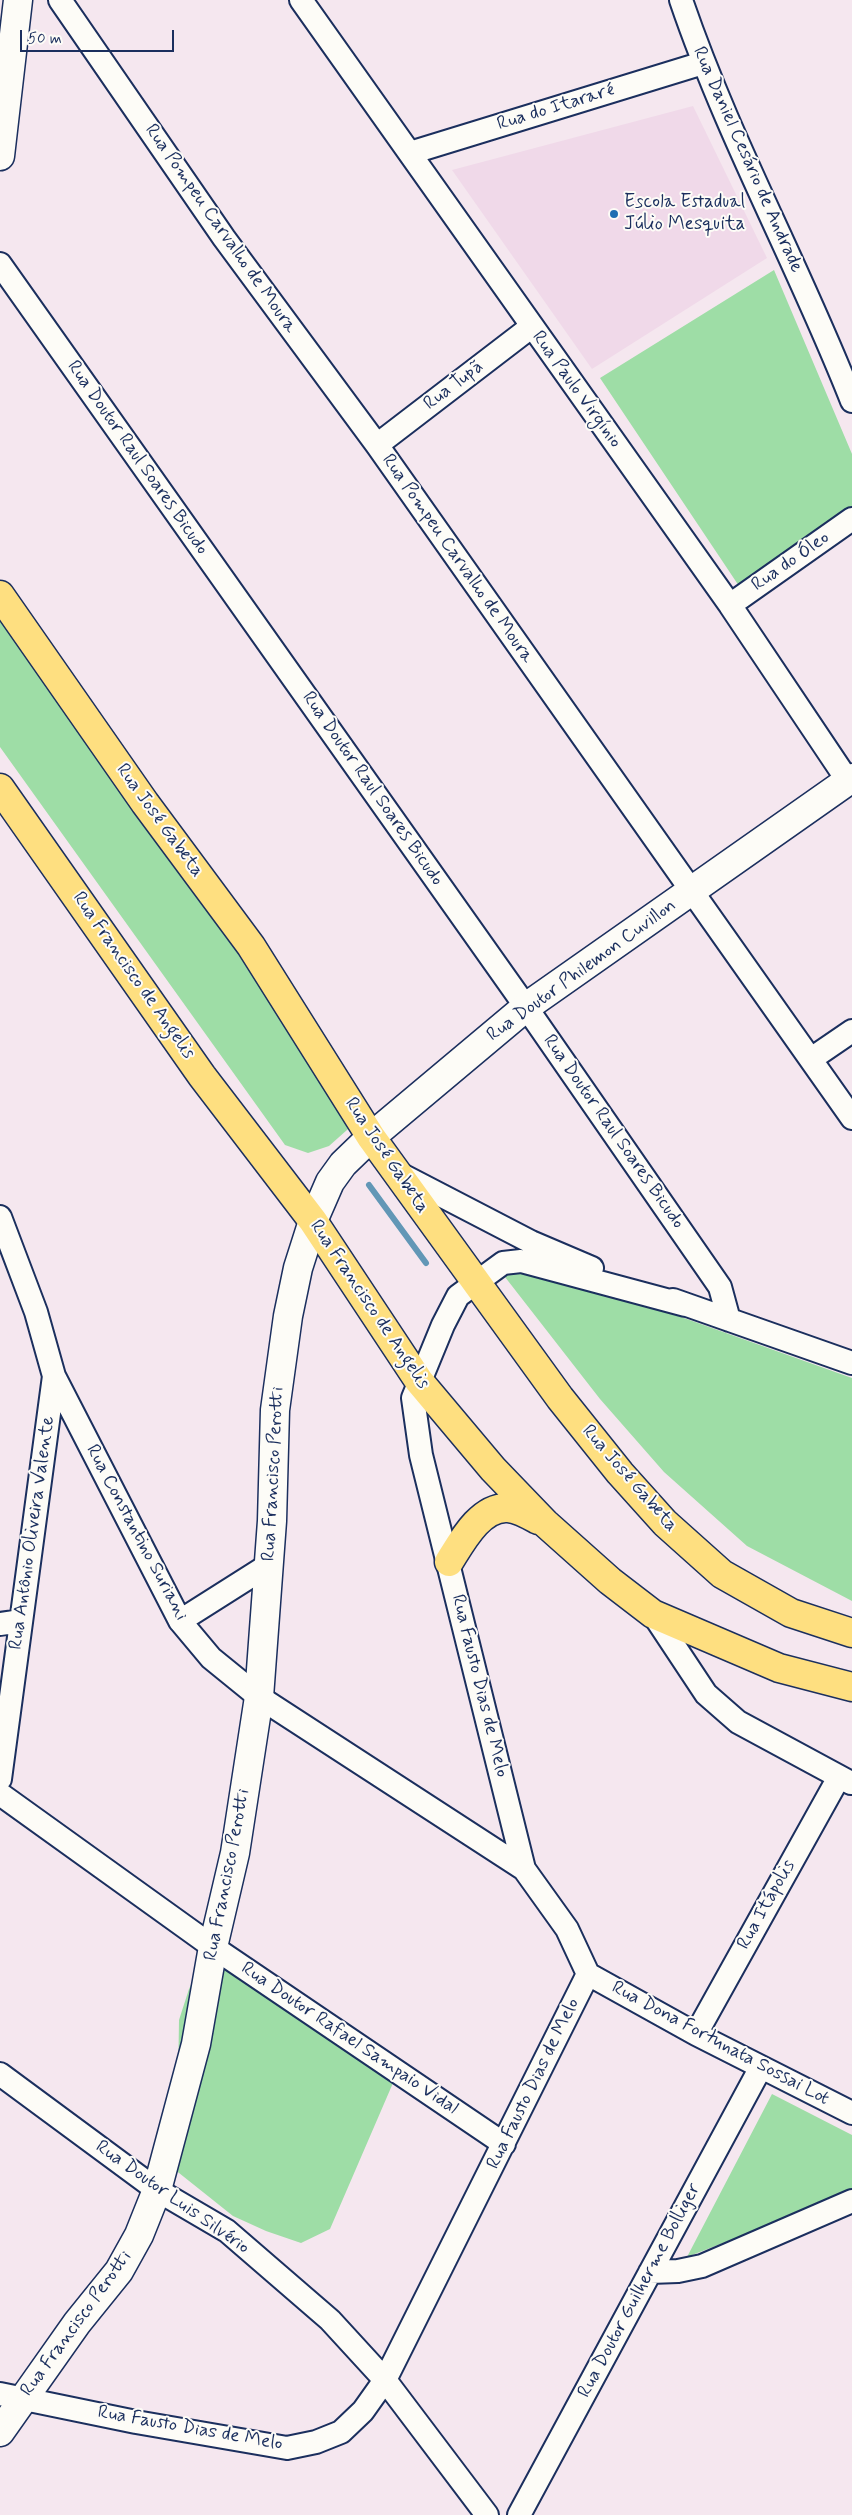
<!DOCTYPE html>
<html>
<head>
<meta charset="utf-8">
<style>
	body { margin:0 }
	#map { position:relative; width:852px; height:2515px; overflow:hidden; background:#f5e7ef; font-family:Mynerve,sans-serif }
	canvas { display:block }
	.scale { position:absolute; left:20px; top:30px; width:154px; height:22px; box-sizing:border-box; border:2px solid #1b2f5e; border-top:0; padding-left:6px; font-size:15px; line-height:18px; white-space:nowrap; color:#1b2f5e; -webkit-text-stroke:4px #fdfcf7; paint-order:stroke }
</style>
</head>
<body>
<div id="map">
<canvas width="852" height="2515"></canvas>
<div class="scale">50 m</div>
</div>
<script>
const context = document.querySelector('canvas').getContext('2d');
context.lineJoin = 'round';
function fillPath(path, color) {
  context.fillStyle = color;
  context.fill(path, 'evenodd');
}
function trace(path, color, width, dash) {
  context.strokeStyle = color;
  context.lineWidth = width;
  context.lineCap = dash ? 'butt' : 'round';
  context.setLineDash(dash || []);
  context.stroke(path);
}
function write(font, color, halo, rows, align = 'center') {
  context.font = font + ' Mynerve,sans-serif';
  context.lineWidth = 4;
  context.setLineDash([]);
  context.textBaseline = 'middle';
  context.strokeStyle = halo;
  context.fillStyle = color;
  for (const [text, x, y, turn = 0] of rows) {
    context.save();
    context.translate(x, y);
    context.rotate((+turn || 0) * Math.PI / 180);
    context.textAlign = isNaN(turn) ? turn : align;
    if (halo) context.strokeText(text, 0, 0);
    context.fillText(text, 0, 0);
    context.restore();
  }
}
fillPath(new Path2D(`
	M693,106L767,258L592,369L452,170Z`), '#f0d9e9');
fillPath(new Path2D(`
	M774,270L852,454V512L743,592L600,378Z
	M0,605L356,1107V1122L329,1146L308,1153L285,1145L0,747Z
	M515,1268H544L852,1378V1601L747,1546L664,1472L600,1399L505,1277Z
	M203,1960C223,1963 245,1965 264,1970C296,1980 372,2050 396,2076L330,2229L301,2243L266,2231L233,2216L169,2165L178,2083L179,2020L189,1989Z
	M772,2094L852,2135V2193L687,2257Z`), '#9edda6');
trace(new Path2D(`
	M369,1185L426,1263`), '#6297b6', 6);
const street = new Path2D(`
	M60,0L224,238L377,445L852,1118
	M301,0L730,605L848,781
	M681,0C728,138 799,266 852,401
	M410,153L703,63
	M0,264L526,1007L720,1287L729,1320
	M377,445L531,327
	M730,605L852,519
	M811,1059L852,1031
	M398,1173L531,1242L592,1268
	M0,1217L36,1312L54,1376L180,1621L211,1658L259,1697L524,1869
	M673,1300L852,1363
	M653,1614L706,1694L738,1722L851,1783
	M180,1621L270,1564
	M0,1624L21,1621
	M0,1779L54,1376
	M0,1794L213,1947L504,2144
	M588,1974L696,2034L852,2113
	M696,2034L839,1777
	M0,2074L157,2190L227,2231L330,2320L385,2380L487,2515
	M650,2272L678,2271L702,2266L852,2201
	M0,2394L136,2422L287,2448L316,2442L341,2432L363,2411L385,2380L588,1974L567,1929L524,1869L421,1455L413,1398L443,1325L458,1296L503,1263L521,1261L685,1305
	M519,2515L761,2067`);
const secondary = new Path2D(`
	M0,156L18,0
	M0,2432L77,2323L119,2271L139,2235L157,2190L196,2044L213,1947L235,1853L259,1697L272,1521L275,1410L288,1316L298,1268L313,1221L330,1182L343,1164L371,1137L526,1007L852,778`);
const primary = new Path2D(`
	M0,595L145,803L251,946L371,1137L560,1398L620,1473L665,1523L722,1574L791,1613L852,1633
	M0,788L202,1076L313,1221L419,1381L493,1469L545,1523L610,1581L653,1614L779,1668L852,1687
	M449,1562C461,1543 480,1506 508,1508C519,1509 529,1515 538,1520`);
trace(street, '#1b2f5e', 26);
trace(secondary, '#1b2f5e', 31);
trace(primary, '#1b2f5e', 31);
trace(street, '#fdfcf7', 22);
trace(secondary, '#fdfcf7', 28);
trace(primary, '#fedf80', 28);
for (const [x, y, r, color] of [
	[614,214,5,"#1f6fb2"]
]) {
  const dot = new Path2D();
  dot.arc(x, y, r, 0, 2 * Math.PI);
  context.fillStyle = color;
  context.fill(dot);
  trace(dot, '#fdfcf7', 2);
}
write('19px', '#1b2f5e', '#fdfcf7', [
	["Rua do Itararé",556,108,-17],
	["Rua Daniel Cesário de Andrade",747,160,66],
	["Rua Pompeu Carvalho de Moura",220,229,55],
	["Rua Tupã",454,386,-37],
	["Rua Paulo Virgínio",576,390,54],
	["Rua Doutor Raul Soares Bicudo",137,458,55],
	["Rua Pompeu Carvalho de Moura",457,559,55],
	["Rua do Óleo",791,562,-35],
	["Rua Doutor Raul Soares Bicudo",372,789,55],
	["Rua José Gabeta",159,821,54],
	["Rua Doutor Philemon Cuvillon",582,971,-36],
	["Rua Francisco de Angelis",133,976,55],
	["Rua Doutor Raul Soares Bicudo",613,1132,55],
	["Rua José Gabeta",386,1156,56],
	["Rua Francisco de Angelis",369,1305,56],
	["Rua Francisco Perotti",274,1474,-87],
	["Rua José Gabeta",629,1479,49],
	["Rua Antônio Oliveira Valente",33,1533,-82],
	["Rua Constantino Suriani",136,1533,62],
	["Rua Fausto Dias de Melo",479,1686,76],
	["Rua Francisco Perotti",228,1875,-79],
	["Rua Itápolis",767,1905,-61],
	["Rua Doutor Rafael Sampaio Vidal",349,2039,34],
	["Rua Dona Fortunata Sossai Lot",720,2044,28],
	["Rua Fausto Dias de Melo",534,2084,-64],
	["Rua Doutor Luis Silvério",172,2198,35],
	["Rua Doutor Guilherme Bolliger",640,2291,-62],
	["Rua Francisco Perotti",77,2324,-54],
	["Rua Fausto Dias de Melo",190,2429,10]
]);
write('19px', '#1b2f5e', '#fdfcf7', [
	["Escola Estadual",624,203],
	["Júlio Mesquita",624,225]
], 'left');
</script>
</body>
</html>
